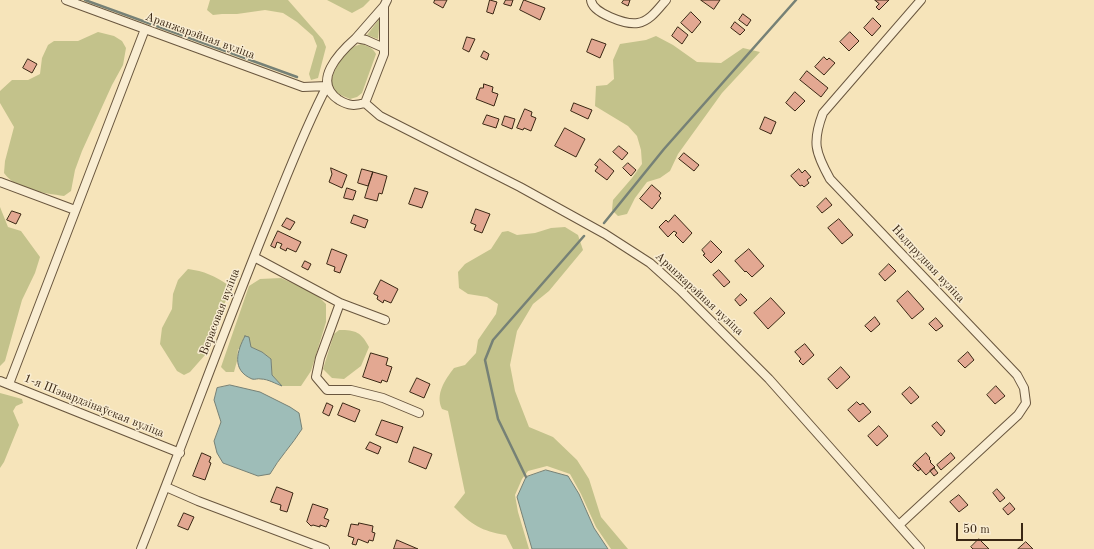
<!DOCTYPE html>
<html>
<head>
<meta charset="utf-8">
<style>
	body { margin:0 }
	#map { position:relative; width:1094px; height:549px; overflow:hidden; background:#f6e4ba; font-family:"Old Standard TT",serif }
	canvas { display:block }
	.scale { position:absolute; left:956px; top:523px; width:67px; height:18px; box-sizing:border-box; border:2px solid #3a2714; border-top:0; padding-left:5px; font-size:12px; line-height:14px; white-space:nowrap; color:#3a2714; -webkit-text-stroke:3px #f9edd2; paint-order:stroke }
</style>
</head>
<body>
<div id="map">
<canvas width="1094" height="549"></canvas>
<div class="scale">50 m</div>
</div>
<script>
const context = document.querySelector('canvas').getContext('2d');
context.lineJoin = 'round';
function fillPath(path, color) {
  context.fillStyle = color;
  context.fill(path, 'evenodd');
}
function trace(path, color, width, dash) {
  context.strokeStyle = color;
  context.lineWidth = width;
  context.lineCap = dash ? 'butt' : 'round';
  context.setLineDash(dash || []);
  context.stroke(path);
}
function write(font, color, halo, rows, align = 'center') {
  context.font = font + ' "Old Standard TT",serif';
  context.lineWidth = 3;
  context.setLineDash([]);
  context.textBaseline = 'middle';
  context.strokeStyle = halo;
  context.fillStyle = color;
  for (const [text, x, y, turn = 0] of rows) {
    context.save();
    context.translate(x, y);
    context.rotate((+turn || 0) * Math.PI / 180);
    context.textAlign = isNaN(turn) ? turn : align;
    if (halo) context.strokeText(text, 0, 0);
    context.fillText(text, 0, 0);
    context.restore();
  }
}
fillPath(new Path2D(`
	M210,0H288L323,40L326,47L318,78L311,80L309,74L317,46L313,36L297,22L283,13L265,10L237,14H222L213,15L207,10Z
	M327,0H370L363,7L352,13Z
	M380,18L378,39L367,35Z
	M98,32L114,36L122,41L126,48L123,65L112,85L82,151L75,170L71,191L64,196C44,193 16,190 4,173L5,161L14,127L0,103V91L12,80H28L40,74L42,58L48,45L54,41H78Z
	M656,36L673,45L697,62L721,63L743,48L760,52L722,93L678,154L670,171L660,178L647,182L635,198L627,214L618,216L612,210L613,200L632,178L642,164L641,150L637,136L628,126L595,106L596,86L607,85L614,79L613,60L620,44L646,40Z
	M361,44C368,46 373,48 376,54L362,93L357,97L350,99C346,97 340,95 336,92C323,82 343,54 353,47C355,46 359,45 361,44Z
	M0,207L8,227L21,231L40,257L35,273L22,300L5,361L0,366Z
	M565,227L578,235L583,250L549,291L533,304L517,331L510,365L515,391L529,427L553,437L577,460L589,479L601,517L628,549H611L596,527L581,494L570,474L547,466L528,471L522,479L515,495L518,512L529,549H513L506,535C481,531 472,525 454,507L465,493L448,411L442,409C435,394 445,380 454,368L465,365L476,353L478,340L496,314L498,304L487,297L468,294L459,288L458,272L465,264L491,249L502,232L508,231L517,235L535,233L551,228Z
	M188,269C204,271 215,276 228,285L229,292L205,355L190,372L184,375L177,371L160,344L162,328L172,309L173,294L178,280Z
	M281,278L316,294L326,304V322L311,371L301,386H282L272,375L271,359L262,352L251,347L238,349L237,361L234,372H226L221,367L249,286L260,279Z
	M339,330C356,330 361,332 369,347L361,366L344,379L332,378L323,369L334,334Z
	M0,393L22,399L23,403L16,406L13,411L19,425L4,462L0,468Z`), '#c3c28b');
const water = new Path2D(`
	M245,336L249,337L251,347L262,352L271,359L272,375L282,386C276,384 268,379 261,379C258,378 255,380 252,379C231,370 237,351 245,336Z
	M230,385L260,392L290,407L299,413L302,429C292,445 279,458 270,474L258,476L223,463L217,453L214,441L221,422L214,400L217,388Z
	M546,470L568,476L579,494L594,528L608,549H532L517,497L526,477Z`);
fillPath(water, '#9ebdb8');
trace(water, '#768176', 1);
trace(new Path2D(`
	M85,0L297,77
	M604,223L664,149L796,0
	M526,477L498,419L485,360L493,340L584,236`), '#768176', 2.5);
const building = new Path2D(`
	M435,0H447L443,8L434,3Z
	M490,0L497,2L493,14L487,12Z
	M506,0H513L511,6L504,4Z
	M524,0L545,8L540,20L520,10Z
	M624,0H630L628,6L622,3Z
	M701,0H720L714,9Z
	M875,0H889L879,10L876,7L879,4Z
	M691,12L701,22L692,33L681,23Z
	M743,14L751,20L747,26L739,20Z
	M873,18L881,26L872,36L864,28Z
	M735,22L745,30L740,35L731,28Z
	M678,27L688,35L682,44L672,36Z
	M850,32L859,41L849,51L840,42Z
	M467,37L475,39L469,52L463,49Z
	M592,39L606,44L600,58L587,52Z
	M484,51L489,54L487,60L481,57Z
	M824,57L827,60L829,58L835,63L824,75L815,67Z
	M28,59L37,64L32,73L23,68Z
	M807,71L828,88L821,97L800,80Z
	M484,84L493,87L492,92L498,94L494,106L476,99L480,88H483Z
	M795,92L805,101L795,111L786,103Z
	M574,103L592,110L588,119L571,111Z
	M525,109L532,112L531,116L536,118L531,131L524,128L523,130L517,128Z
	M487,115L499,119L496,128L483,124Z
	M505,116L515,119L512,129L502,125Z
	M765,117L776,122L771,134L760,129Z
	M565,128L585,139L576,157L555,146Z
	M619,146L628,153L622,160L613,152Z
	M684,153L699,165L694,171L679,159Z
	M600,159L614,171L607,180L595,171L598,167L595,165Z
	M628,163L636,170L631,176L623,168Z
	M331,168L347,175L342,188L329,182L332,174L331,170Z
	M362,169L373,172L368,186L358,183Z
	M799,169L802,173L805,170L811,177L807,180L809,183L804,187L802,185L800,186L791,176Z
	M373,172L387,176L382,194L379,193L377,201L365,198Z
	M652,185L661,193L659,196L661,198L652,209L640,199Z
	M347,188L356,191L353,200L344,198Z
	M415,188L428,192L422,208L409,204Z
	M826,198L832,205L822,213L817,207Z
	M476,209L490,214L482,233L474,230L476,225L471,223Z
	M12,211L21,214L16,224L7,220Z
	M354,215L368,220L365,228L351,223Z
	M675,215L692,233L683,243L675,235L677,233L674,231L668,237L659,227L666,220L668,222Z
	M287,218L295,222L290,230L282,226Z
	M839,219L853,235L842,244L828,228Z
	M278,231L301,242L296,252L287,248L286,251L280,248L282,244L277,242L275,248L271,246Z
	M711,241L722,252L711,263L703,255L705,254L702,250Z
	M332,249L347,255L340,273L334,271L335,267L327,264Z
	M749,249L764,266L752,277L746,271L745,272L735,261Z
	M305,261L311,264L308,270L302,267Z
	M889,264L896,271L885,281L879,274Z
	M719,270L730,282L724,287L713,275Z
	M381,280L398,289L391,303L384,300L383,303L377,299L378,296L374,294Z
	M908,291L924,309L912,319L897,301Z
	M741,294L747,300L740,306L735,300Z
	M771,298L785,313L768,329L754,313Z
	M875,317L880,324L871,332L865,326Z
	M936,318L943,326L936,331L929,324Z
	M805,344L814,355L803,365L799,361L801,359L795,352Z
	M968,352L974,360L965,368L958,361Z
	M371,353L388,358L386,365L392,367L387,382L382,380L381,383L363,377Z
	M841,367L850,377L837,389L828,379Z
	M417,378L430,384L424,398L410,392Z
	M996,386L1005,396L995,404L987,395Z
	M910,387L919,397L911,404L902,394Z
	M857,402L860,405L863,403L871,412L859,422L848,410Z
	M327,403L333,406L329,416L323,413Z
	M343,403L360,410L355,422L338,415Z
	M382,420L403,427L397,443L376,435Z
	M937,422L945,431L941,436L932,426Z
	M879,426L888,436L877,446L868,436Z
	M370,442L381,447L378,454L366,449Z
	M414,447L432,454L426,469L409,462Z
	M202,453L211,457L209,462L211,463L205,480L193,476Z
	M926,453L930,458L929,459L931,461L930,462L935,467L926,475L915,463Z
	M951,453L955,458L941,470L937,465Z
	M915,463L921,469L918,471L913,466Z
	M934,468L938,473L934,476L930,471Z
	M277,487L293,493L287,512L280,510L281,505L271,502Z
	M997,489L1005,498L1000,502L993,493Z
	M959,495L968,505L959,512L950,502Z
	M1010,503L1015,509L1008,515L1003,509Z
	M313,504L328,509L324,518L329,520L326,527L320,525V527L313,525L311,526L307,522Z
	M184,513L194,517L188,530L178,526Z
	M359,523L373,526L372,532L375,533L373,541L369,540L368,543L358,539L356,545L352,544L354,538L348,536L351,524L358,525Z
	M979,539L989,549H973L971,547Z
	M397,540L418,549H394Z
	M1026,542L1033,549H1018Z`);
fillPath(building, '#e3a892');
trace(building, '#3a2714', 1);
const street = new Path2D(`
	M66,0L303,87L327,86C305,128 288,173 270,217C225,327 185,439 141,549
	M591,0C592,13 626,25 638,23C650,21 658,9 666,0
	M356,38L366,40L384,48V54L365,103C355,106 349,106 339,100C311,82 339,53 356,38Z
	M356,38L384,6L387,0
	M384,48V6
	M365,103L380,116L520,187L605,234L650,263L680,290L769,379L920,549
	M0,182L75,210
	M254,257L340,303L385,320
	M340,303L320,358L316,377L327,390H351L383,398L419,413
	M0,381L180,453
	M9,384L145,29
	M166,487L198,501L325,549
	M899,525L1018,415L1026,403L1024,388L1017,375L830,179C815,152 812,142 823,113L921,0`);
trace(street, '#69563e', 10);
trace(street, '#f9edd2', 8);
write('12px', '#3a2714', '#f9edd2', [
	["Аранжарэйная вуліца",200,36,20],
	["Надпрудная вуліца",928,264,47],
	["Аранжарэйная вуліца",699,294,43],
	["Верасовая вуліца",220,312,-69],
	["1-я Шэвардзінаўская вуліца",94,406,22]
]);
</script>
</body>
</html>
